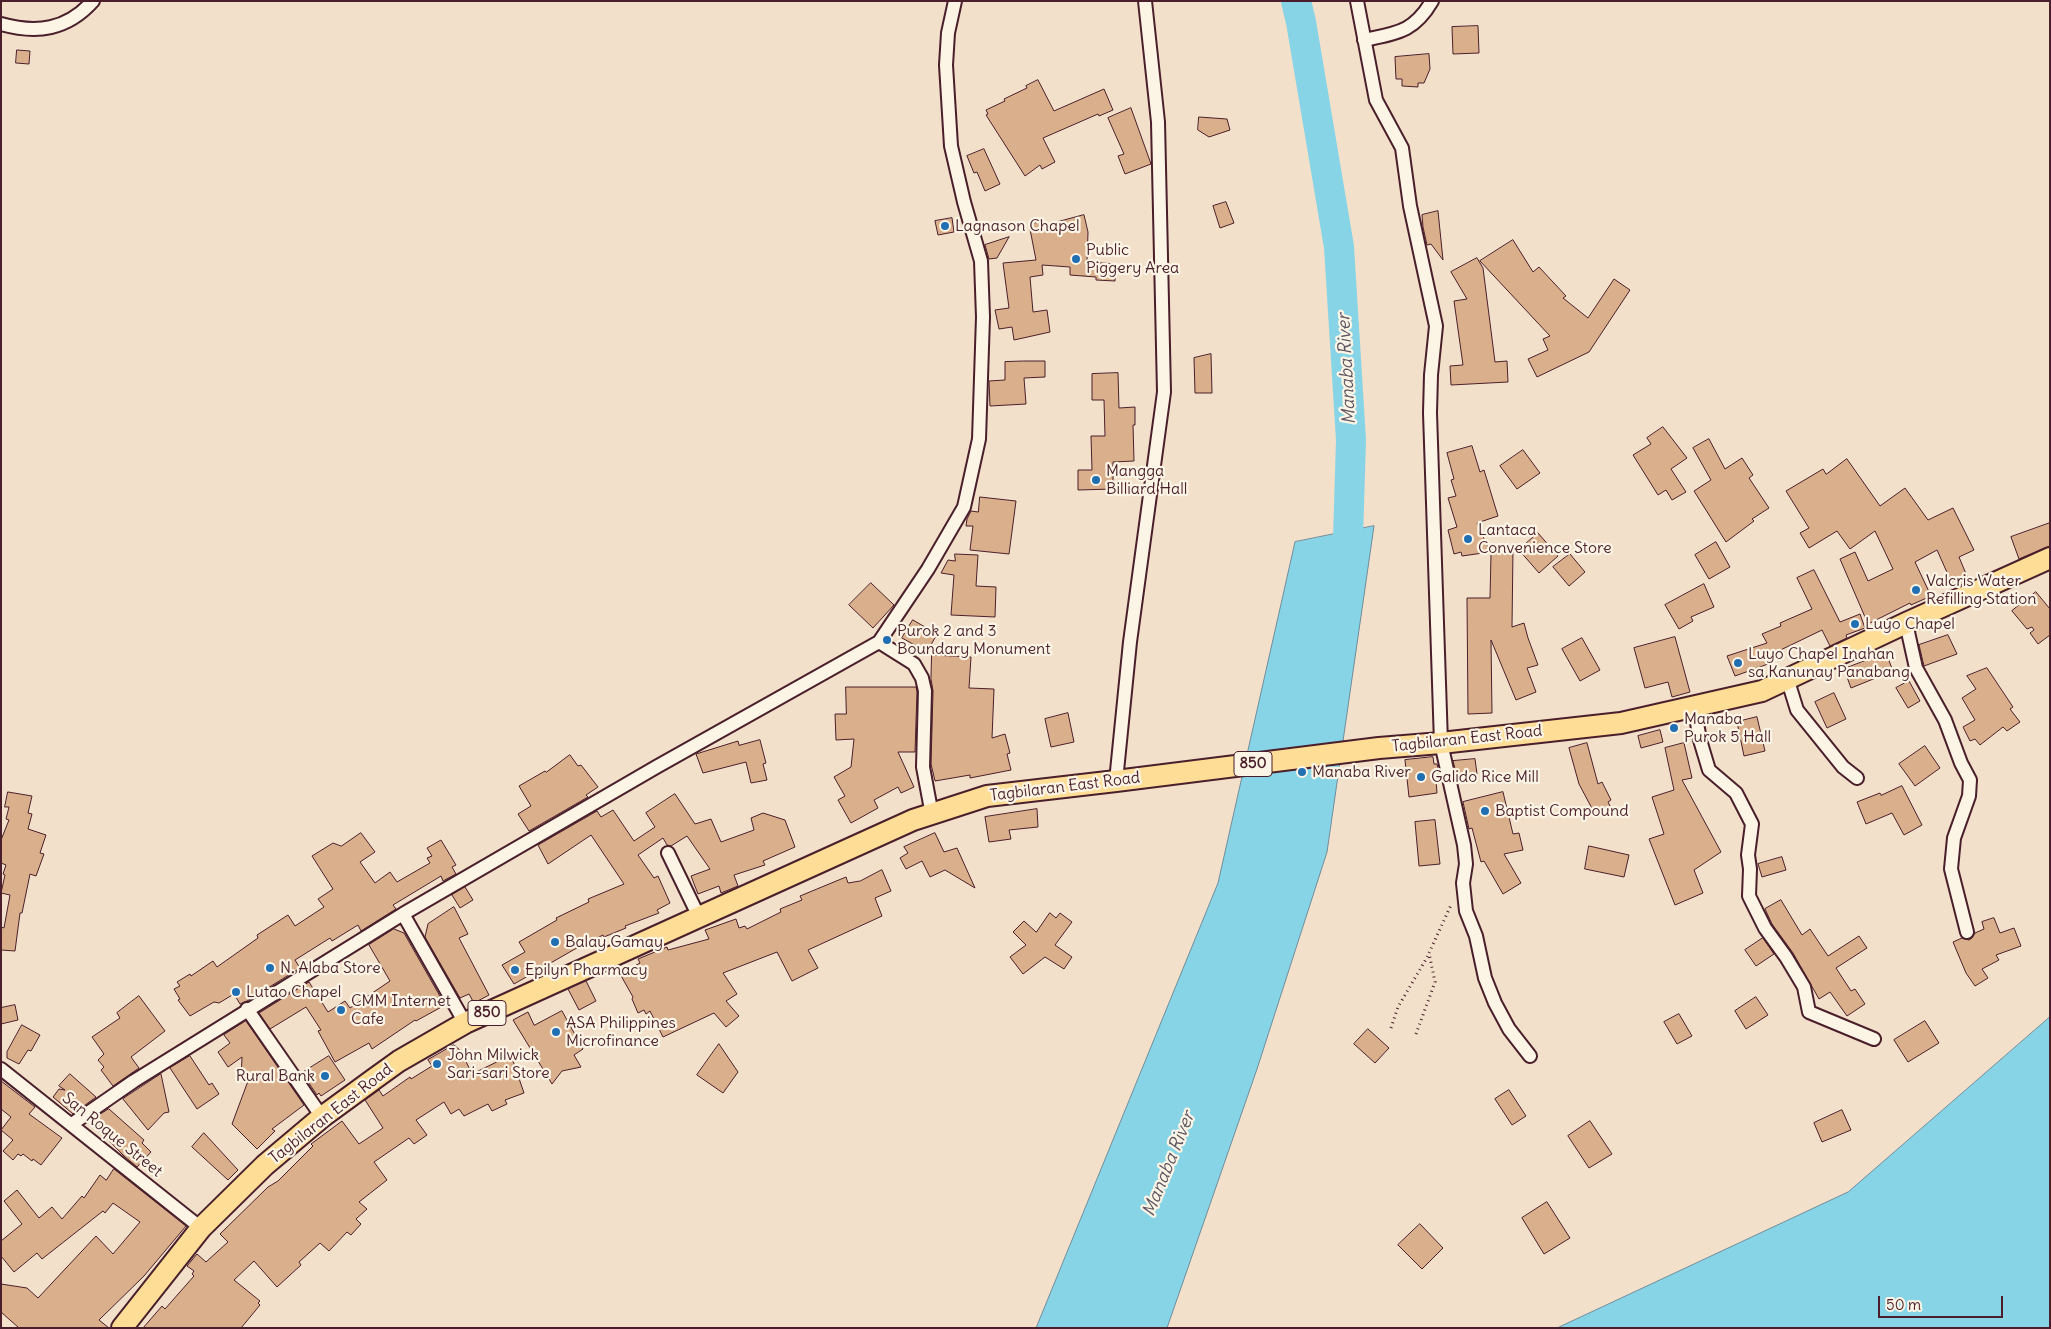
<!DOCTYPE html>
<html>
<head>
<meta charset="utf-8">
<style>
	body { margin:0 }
	#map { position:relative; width:2051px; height:1329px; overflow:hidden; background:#f2e0ca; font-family:Delius,sans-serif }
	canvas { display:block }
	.frame { position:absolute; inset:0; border:2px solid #4a1f2b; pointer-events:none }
	.scale { position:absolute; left:1878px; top:1296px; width:125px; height:22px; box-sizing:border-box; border:2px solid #4a1f2b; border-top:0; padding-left:6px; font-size:15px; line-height:18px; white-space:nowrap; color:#4a1f2b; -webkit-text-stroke:4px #fcf5e5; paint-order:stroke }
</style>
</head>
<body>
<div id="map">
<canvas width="2051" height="1329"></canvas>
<div class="frame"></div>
<div class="scale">50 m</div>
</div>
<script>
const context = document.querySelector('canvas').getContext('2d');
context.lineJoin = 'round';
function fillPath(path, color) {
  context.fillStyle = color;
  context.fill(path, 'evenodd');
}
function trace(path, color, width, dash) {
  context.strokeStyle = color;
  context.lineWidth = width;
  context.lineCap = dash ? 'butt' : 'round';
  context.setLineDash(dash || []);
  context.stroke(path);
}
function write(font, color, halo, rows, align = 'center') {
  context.font = font + ' Delius,sans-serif';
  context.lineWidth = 4.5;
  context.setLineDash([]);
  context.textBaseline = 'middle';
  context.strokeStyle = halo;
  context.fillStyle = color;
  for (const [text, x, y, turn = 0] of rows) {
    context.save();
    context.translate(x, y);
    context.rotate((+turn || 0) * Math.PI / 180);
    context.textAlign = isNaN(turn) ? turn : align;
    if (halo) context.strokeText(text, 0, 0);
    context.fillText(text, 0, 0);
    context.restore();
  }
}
const water = new Path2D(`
	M1374,526L1327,852L1257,1069L1167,1328H1036L1218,883L1295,542Z
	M2050,1017V1328H1557L1848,1192Z`);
fillPath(water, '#87d4e6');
trace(water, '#6f8c9b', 1);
trace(new Path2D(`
	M1296,1L1301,22L1339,247L1351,440L1347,571`), '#87d4e6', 30);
const building = new Path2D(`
	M1478,26L1479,53L1453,54L1452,27Z
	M17,50L30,51L29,64L16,63Z
	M1429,54L1430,69L1424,83H1418V87L1402,86V79H1396L1395,57Z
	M1038,80L1054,111L1104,89L1113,110L1099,116L1098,114L1043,138L1055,162L1042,169L1040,165L1025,176L986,115L988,114L986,110L1005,101L1004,99L1027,88L1026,86Z
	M1131,108L1151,164L1125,174L1118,156L1124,154L1108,118Z
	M1199,117L1227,119L1230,130L1209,137L1198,130Z
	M984,149L1000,184L985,191L977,172L974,173L967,156Z
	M1226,202L1234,223L1220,228L1213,206Z
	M1438,211L1443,260L1431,244L1427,245L1423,227L1422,215Z
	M1084,215L1088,232L1087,262L1116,264L1115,281L1096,280V277L1070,275V267L1042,265L1043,275L1030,277L1033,312L1047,310L1050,332L1014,340L1012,327L999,329L995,310L1009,308L1003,263L1036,260L1029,224L1044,221V225Z
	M952,218L954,232L938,235L935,221Z
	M1009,237L997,258L989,259L985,245Z
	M1513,240L1533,272L1539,267L1566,296L1563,298L1588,318L1614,279L1630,290L1589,352L1537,377L1528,359L1548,350L1543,339L1550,336L1480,261Z
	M1477,258L1483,268L1495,362L1507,361L1508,382L1451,385L1450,366L1463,365L1454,301L1467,299L1451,272Z
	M1211,354L1212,393H1195L1194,358Z
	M1024,361H1045V377L1024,378L1026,404L990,406L989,381L1005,380V362Z
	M1118,373L1119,408L1135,407V425H1133L1134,461L1113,462V489L1078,490V470H1092L1091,436H1105L1104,400H1092V374Z
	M1663,427L1687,458L1671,469L1686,492L1672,500L1666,490L1658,495L1633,455L1651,444L1647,438Z
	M1709,439L1725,469L1742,458L1753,475L1749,478L1769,508L1752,519L1754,521L1726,542L1694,491L1711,480L1693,448Z
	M1472,446L1480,472L1484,470L1498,516L1477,523L1490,552L1462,556L1461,552L1454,554L1448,530L1457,527L1448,498L1456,496L1451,480L1454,479L1447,453Z
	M1523,450L1540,473L1517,489L1500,466Z
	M1847,459L1880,506L1905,488L1928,520L1953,508L1974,550L1959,557L1969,581L1954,588L1937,550L1915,562L1931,596L1911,605L1910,603L1868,624L1840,559L1855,552L1868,581L1893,569L1875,531L1850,549L1837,531L1809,548L1800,533L1809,528L1786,491L1823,469L1826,474Z
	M980,497L1016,501L1009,554L970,550L973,526H966L967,519L971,511L978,512Z
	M2050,523V546L2019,559L2011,537Z
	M1538,533L1558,556L1539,573L1519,550Z
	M1716,542L1730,567L1709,579L1695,555Z
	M1513,549L1512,627L1524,623L1528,638L1538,665L1527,668L1536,692L1516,700L1491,640L1492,713L1468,714L1467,598H1490L1491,555Z
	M955,554L978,555L976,586L996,587L995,617L951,615L954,575L941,573L948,560L955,561Z
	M1570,554L1585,572L1569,586L1553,567Z
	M1814,570L1840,622L1860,614L1865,628L1846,635L1847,638L1830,646L1822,630L1766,657L1768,664L1735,676L1727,656L1767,643L1762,634L1781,626L1780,623L1812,609L1797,578Z
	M871,583L894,605L873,628L849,605Z
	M1704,584L1714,607L1691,617L1693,621L1679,629L1665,605Z
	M2036,592L2050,609V635L2038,644L2030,633L2034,630L2032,627L2027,629L2012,611Z
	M913,620L937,634L927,652L902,638Z
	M1948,635L1957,654L1924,666L1919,645Z
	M1675,637L1690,692L1672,697L1668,682L1645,688L1634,648Z
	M1582,638L1600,670L1580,681L1562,649Z
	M1886,653L1893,671L1851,688L1844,669Z
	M932,655L971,657L969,688L994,689L992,738L1005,734L1010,753L1007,754L1011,770L970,778V775L935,781L931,764L933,691L931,679Z
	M1987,668L2013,707L2010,709L2020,722L2007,731L2003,727L1980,745L1975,739L1970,741L1963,727L1975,720L1962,698L1976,689L1967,676Z
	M1909,681L1920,701L1908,708L1896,688Z
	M846,687H916L917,692L915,752H898L914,787L901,793L898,787L874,800L878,808L851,823L838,800L845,796L834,777L851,767L854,739L836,740L835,714H846Z
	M1834,693L1846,719L1827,728L1815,702Z
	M1068,713L1074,742L1051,747L1045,719Z
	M1757,717L1765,751L1744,756L1737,722Z
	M1660,730L1663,742L1641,748L1638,736Z
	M760,740L766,763L763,764L767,780L751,783L746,762L703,773L696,754L738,741L739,745Z
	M1587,743L1598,784L1602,782L1611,800L1608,802L1611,808L1596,816L1579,784L1569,748Z
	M1684,743L1692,778L1682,780L1721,852L1694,870L1703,893L1675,905L1649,839L1664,834L1652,797L1674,790L1665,748Z
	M1925,746L1940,768L1915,786L1899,764Z
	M570,755L578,766L581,765L598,787L586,795L588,797L529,831L518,814L531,806L519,786L545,771L546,772Z
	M1433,757L1434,764H1437L1441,780H1436L1437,793L1409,797L1405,760Z
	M1475,759L1477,774L1457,777L1453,761Z
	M1902,786L1922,825L1904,835L1892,813L1866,824L1857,802L1880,793L1881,795Z
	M8,792L32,796L28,813L32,814L28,829L46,835L40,853L44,854L36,876L30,874L22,913H20L15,951L1,950V927L4,928L10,895L1,893L5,875L3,874L6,865L1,863V840L9,820L6,819L9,807H5Z
	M1503,792L1513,834L1519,833L1523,850L1504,854L1521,883L1503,894L1484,861L1481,862L1472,828L1469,829L1463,802Z
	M675,794L695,824L711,819L721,842L754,830L751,818L763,813L785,820L795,847L763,861L765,865L734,875L738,886L721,893L719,886L698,894L691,876L710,869L687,836L671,846L667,845L663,838L638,855L654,878L658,876L670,903L657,910L659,913L625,926L626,928L604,937L603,935L575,949L514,984L502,965L525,952L519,942L557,920L556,918L589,902L588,899L624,884L591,835L548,864L538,845L597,811L601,817L613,810L634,841L655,827L646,813Z
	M1037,809L1038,827L1009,830L1011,839L989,842L985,817Z
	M1435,820L1440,864L1419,866L1415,822Z
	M361,833L375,852L360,862L375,883L390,872L397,882L430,863L427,858L432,856L427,848L441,840L456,865L452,867L456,874L443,881L441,876L393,905L396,909L361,931L358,925L332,941L330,938L295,960L300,968L247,1001L240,1004L234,994L219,1003L214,1002L190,1016L178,1000L180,999L174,989L180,986L177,982L190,974L191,976L213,961L217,967L258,938L257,935L288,915L295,926L324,907L318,899L333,889L312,856L333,843L341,846Z
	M935,833L944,852L957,848L975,888L945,870L930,877L922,861L906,869L900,858L908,853L904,847Z
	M1589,846L1629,855L1624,877L1585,869Z
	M1782,857L1786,870L1762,877L1758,864Z
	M882,870L891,891L875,898L882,916L808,950L818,968L792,981L777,952L723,973L737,994L726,1001L739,1016L726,1027L714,1013L663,1037L650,1011L646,1014L644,1010L638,1013L632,999L633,997L620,974L640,963L638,959L667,947L668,950L709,939L705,930L736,919L739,928L745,926L747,929L781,912L780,909L802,900L800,896L846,877L848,883L860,881Z
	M465,887L473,900L460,908L452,895Z
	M1781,900L1802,935L1810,929L1828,956L1859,936L1867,948L1836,968L1851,991L1855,989L1865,1004L1847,1016L1830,992L1819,999L1793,953L1772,924L1765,909Z
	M454,907L468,934L459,938L489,995L474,1003L469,994L460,998L425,937L428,924Z
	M1050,913L1056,918L1060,913L1072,922L1055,945L1072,957L1064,969L1045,957L1023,974L1010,957L1026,945L1013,932L1024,921L1036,932Z
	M1994,918L2000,933L2014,928L2021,946L1996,955L1999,960L1982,969L1988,978L1975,986L1966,973L1953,942L1962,938L1969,940L1972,938L1975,933L1984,929L1982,922Z
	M394,929L404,933L445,1005L416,1021L415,1020L372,1049L369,1043L335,1062L318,1031L321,1030L306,1007L270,1029L259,1013L309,982L328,1012L345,1001L350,1008L390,981L369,945Z
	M1763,938L1774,954L1756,966L1745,950Z
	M586,981L596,1001L579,1010L568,989Z
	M139,996L165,1031L131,1057L139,1068L113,1086L101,1070L104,1067L98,1060L104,1054L92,1037L120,1018L117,1013Z
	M1756,997L1768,1015L1746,1029L1735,1011Z
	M15,1005L18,1020L1,1024V1008Z
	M562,1011L583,1049L574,1055L581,1067L562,1071L552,1084L513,1020L528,1012L534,1025Z
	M1679,1014L1692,1036L1677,1044L1664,1022Z
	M246,1021L304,1105L272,1129L275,1131L257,1149L232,1124L251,1073L241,1080L242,1057L228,1067L218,1052L230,1043L224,1035Z
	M1925,1021L1939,1043L1908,1062L1894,1040Z
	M22,1025L40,1035L31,1051L28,1050L19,1064L7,1058V1052Z
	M1368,1029L1389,1048L1375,1063L1354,1044Z
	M719,1044L738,1072L723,1093L697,1075Z
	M454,1045L461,1051L472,1074L511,1055L524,1093L505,1100L507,1104L492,1111L488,1104L464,1116L459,1109L451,1114L444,1102L416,1120L427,1135L414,1144L409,1138L374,1162L387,1180L359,1202L367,1209L356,1219L361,1224L351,1235L347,1232L329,1251L320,1243L299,1262L301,1265L277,1287L254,1261L234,1280L260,1301L258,1303L260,1305L241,1328H143L162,1306L165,1309L194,1276L192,1274L194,1271L187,1266L197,1254L206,1262L228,1242L220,1234L268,1187L278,1181L313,1146L311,1144L342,1121L359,1144L383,1128L365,1100L379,1090L383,1096L410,1077L411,1079L432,1066L428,1060Z
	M190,1056L209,1085L212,1083L219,1094L197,1109L170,1068Z
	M329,1056L345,1080L321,1096L319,1093L317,1095L302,1073Z
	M70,1074L96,1097L73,1114L53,1097L59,1089L65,1090L59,1086Z
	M161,1074L169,1112L164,1113L148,1130L123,1099Z
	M1,1081L35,1107L29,1114L62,1138L41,1165L33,1159L32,1161L23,1154L21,1156L18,1154L13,1160L3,1151L13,1140L1,1130L11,1117L1,1109Z
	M1509,1090L1526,1116L1512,1125L1495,1099Z
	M109,1109L144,1140L142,1143L151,1152L137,1167L124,1156L90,1121Z
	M1842,1110L1851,1130L1822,1142L1814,1123Z
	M1590,1121L1612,1154L1589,1168L1568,1136Z
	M204,1133L238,1170L228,1180L192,1147Z
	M114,1169L186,1226L144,1276L99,1320L109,1328H19L1,1312V1284L27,1288L38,1298L96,1236L113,1254L140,1222L113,1203L105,1213L103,1211L42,1259L37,1253L14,1272L1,1256V1241L22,1224L4,1201L17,1190L39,1218L52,1207L62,1219L82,1196L84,1198L100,1175L106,1180Z
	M1547,1202L1570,1238L1544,1254L1522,1218Z
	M1420,1224L1443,1248L1422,1269L1398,1245Z`);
fillPath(building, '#daaf8b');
trace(building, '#4a1f2b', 1);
const street = new Path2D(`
	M1357,1L1376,100L1402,148L1410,206L1436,326L1431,375L1430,413L1441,743L1464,845L1466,864L1463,883L1466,911L1476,936L1485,978L1495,1003L1509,1029L1530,1056
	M1,24C37,34 67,30 93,1
	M1364,40C1397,33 1414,32 1432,1
	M1906,623L1916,668L1945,720L1961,763L1970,780L1969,796L1954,838L1951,869L1967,932
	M879,642L914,664L922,678L925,691L923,767L932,815
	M1788,681L1797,710L1843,767L1857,778
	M1694,706L1700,740L1709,770L1736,793L1752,824L1748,855L1750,869L1749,896L1765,928L1786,957L1804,987L1809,1012L1874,1039
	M1116,781L1130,642L1164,392L1158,122L1145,1
	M668,853L699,917
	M403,914L465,1023
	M247,1009L322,1117
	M1,1069L201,1228
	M72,1124L134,1081L403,914L658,766L879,642L928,569L964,507L979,439L983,317L981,261L964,202L951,146L946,65L948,33L955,1`);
const primary = new Path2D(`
	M122,1328L201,1228L265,1165L322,1117L374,1079L399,1061L465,1023L913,820L987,796L1116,781L1379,748L1441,743L1621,723L1762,691L1906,623L2050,558`);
trace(street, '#4a1f2b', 16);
trace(primary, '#4a1f2b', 24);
trace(new Path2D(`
	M1391,1028L1398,1007L1429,954
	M1416,1034L1435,982L1429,953L1451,905`), '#4a1f2b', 3, [1, 4]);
trace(street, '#fcf5e5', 12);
trace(primary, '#fedd96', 20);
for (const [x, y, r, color] of [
	[945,226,5,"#1f6fb2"],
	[1076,259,5,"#1f6fb2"],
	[1096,480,5,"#1f6fb2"],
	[1468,539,5,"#1f6fb2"],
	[1916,590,5,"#1f6fb2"],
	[1855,624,5,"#1f6fb2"],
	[887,640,5,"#1f6fb2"],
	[1738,663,5,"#1f6fb2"],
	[1674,728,5,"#1f6fb2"],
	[1302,772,5,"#1f6fb2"],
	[1421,777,5,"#1f6fb2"],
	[1485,811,5,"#1f6fb2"],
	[555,942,5,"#1f6fb2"],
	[270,968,5,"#1f6fb2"],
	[515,970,5,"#1f6fb2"],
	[236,992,5,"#1f6fb2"],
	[341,1010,5,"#1f6fb2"],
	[556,1032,5,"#1f6fb2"],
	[437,1064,5,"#1f6fb2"],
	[325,1076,5,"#1f6fb2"]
]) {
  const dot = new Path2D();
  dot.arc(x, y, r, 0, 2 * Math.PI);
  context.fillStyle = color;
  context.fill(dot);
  trace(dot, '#fcf5e5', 2);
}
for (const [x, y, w] of [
	[1253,764,38],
	[487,1013,38]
]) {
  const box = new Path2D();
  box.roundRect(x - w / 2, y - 12.5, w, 25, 4);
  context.fillStyle = '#fcf5e5';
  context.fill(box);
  trace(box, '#4a1f2b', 1);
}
write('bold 15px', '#4a1f2b', null, [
	["850",1253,764],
	["850",487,1013]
]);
write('16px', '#4a1f2b', '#fcf5e5', [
	["Lagnason Chapel",955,226],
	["Public",1086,250],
	["Piggery Area",1086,268],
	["Mangga",1106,471],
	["Billiard Hall",1106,489],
	["Lantaca",1478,530],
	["Convenience Store",1478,548],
	["Valcris Water",1926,581],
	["Refilling Station",1926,599],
	["Luyo Chapel",1865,624],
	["Purok 2 and 3",897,631],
	["Boundary Monument",897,649],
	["Luyo Chapel Inahan",1748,654],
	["sa Kanunay Panabang",1748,672],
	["Manaba",1684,719],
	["Purok 5 Hall",1684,737],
	["Manaba River",1312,772],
	["Galido Rice Mill",1431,777],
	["Baptist Compound",1495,811],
	["Balay Gamay",565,942],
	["N. Alaba Store",280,968],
	["Epilyn Pharmacy",525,970],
	["Lutao Chapel",246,992],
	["CMM Internet",351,1001],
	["Cafe",351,1019],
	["ASA Philippines",566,1023],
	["Microfinance",566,1041],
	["John Milwick",447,1055],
	["Sari-sari Store",447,1073],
	["Rural Bank",315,1076,"right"]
], 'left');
write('16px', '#4a1f2b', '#fcf5e5', [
	["Tagbilaran East Road",1467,739,-6],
	["Tagbilaran East Road",1065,787,-7],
	["Tagbilaran East Road",331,1114,-38],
	["San Roque Street",112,1135,39]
]);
write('italic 18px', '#5c5563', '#fcf5e5', [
	["Manaba River",1347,369,-93],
	["Manaba River",1169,1164,-68]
]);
</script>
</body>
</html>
